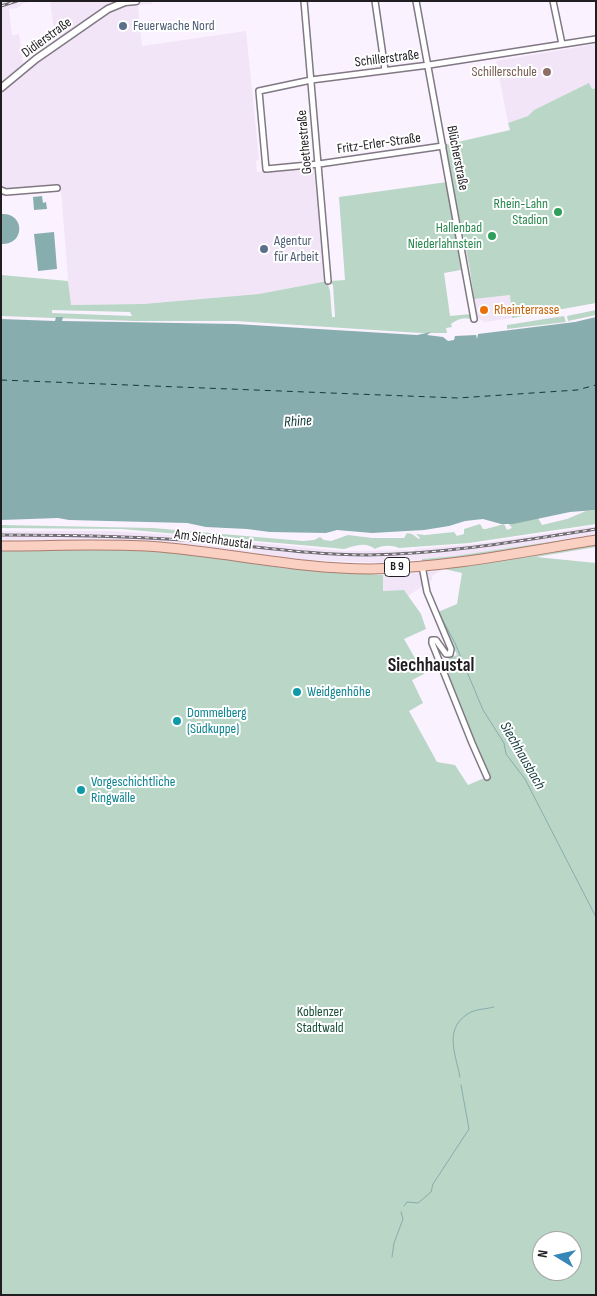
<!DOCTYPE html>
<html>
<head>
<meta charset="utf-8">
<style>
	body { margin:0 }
	#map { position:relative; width:597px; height:1296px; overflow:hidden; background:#fbf2ff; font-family:"Sofia Sans Condensed",sans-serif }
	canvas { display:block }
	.frame { position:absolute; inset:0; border:2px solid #211e22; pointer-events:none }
	.north { position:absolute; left:532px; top:1231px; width:50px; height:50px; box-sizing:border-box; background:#fff; border:1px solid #a6a5a7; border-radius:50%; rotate:279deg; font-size:14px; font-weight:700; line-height:20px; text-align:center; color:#211e22 }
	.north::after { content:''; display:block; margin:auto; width:18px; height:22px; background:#3686b8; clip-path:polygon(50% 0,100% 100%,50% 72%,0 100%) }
</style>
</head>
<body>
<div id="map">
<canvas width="597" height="1296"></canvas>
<div class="frame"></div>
<div class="north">N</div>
</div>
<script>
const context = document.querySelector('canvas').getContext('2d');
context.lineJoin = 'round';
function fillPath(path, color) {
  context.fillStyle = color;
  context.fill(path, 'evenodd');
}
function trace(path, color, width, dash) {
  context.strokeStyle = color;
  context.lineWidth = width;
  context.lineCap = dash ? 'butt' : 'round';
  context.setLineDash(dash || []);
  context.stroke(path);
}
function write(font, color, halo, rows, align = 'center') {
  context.font = font + ' "Sofia Sans Condensed",sans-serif';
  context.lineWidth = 4;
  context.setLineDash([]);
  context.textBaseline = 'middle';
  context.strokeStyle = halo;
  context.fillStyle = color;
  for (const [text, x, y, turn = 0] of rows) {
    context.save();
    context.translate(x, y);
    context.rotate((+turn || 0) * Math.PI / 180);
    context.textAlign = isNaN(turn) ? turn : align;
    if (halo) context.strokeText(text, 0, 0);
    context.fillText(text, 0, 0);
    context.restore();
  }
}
fillPath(new Path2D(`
	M1,1H36L24,3L17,8L9,9L12,35L19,34L23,62L27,71L60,47L55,39L50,1H152V4L138,5L142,46L246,31L259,160L256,161L257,172L314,169L325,281L259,294L143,304L70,305L61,191L1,196Z
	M596,44V88L592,89L589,84L534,110L528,116L508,123L496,61Z
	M510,295L512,318L485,322L477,318L474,299Z
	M596,526V535L455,556L384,563L305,560L124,542L1,541V531H108L177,535L343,551L407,550V552H414V549L475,544Z
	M444,567V569L432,576V580L408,596L404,590L383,591V575L379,574Z`), '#f2e5f8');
fillPath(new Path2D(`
	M589,83L592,89L596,88V303L512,318L510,295L474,299L470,270L445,145L510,130L508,123L528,116L534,110Z
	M447,182L461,270L444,273L450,316L471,314L472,320C465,316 457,319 451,324L452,327L446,328L447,333H421L235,321H134L1,316V275L68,281L71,305L143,304L259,294L327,281L330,291L332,317H335L333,285L330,281L345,280L339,197ZM52,310L130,312L132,316L52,313Z
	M596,310V315L568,321L567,316Z
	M564,316L566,322L507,329V325Z
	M596,510V524L469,543L399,548C392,545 382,545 375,549C366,542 358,545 347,548C344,550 338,548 334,548L122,529L1,528V525L153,528L303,541L314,540L320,537L324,540L331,541L348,535L372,538H404L407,533L412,534L419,539L420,538L416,534L425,535L454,532L457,536L464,534V529L480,524L483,529H486L504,524L507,530L512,528L509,524L538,518L542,525L567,519L586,511Z
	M596,535V537L492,554L422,562V559L455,556Z
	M596,542V547L536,557L596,563V1295H1V550H135L182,553L284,568L383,575V591L404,590L421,614L426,629L404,639L424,674L412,680L423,703L409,711L437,762L455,765L468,785L489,776L442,661L457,655L438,612L457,604L462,573L444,569V567ZM542,1241H572V1271H542Z`), '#b9d6c6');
fillPath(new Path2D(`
	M42,196L43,203L46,202L47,209L34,210L33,197Z
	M1,214C25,212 26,245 1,244Z
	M54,232L57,269L38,271L34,234Z
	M56,317H63L62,321L236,324L417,335L431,332L427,335L443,337L448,341L454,340L455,336L476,335L477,339L478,334L575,322L596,317V510L570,512L513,524H501L483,519L465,521L449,526L424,530L372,533L337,530L326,533L270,532L247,529L206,527L187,523L69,520L58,518L1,520V319L55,321Z`), '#87adae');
trace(new Path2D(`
	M435,606L455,643L483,710L504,743L506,754L525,779L596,917
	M460,1077C455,1052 443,1027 471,1012C477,1009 487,1009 494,1007
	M404,1206L407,1202L418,1203L431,1192L433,1184L469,1129L461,1085
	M392,1257L394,1243L403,1219L401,1212`), '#87adae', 1);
trace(new Path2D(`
	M1,380L458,398L577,390L596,385`), '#143a3b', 1, [6, 5]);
const minor = new Path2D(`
	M304,1L328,281
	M375,1L385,70
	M416,1L474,319
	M553,1L562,44
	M443,146L319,164L266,169L259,91L311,80L429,65L596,39
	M1,190L6,192L57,188
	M422,566L427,592L451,649L450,654H446L436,640H432V643L472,743L487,777`);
const tertiary = new Path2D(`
	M1,88L36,59L108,9L125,2L136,1`);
const primary = new Path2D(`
	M1,546C54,546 108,543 160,547C231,553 300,569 371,569C446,568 522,552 596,540`);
trace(minor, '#807883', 8);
trace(tertiary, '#807883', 9);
trace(primary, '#ac7d6f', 11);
trace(minor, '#fff', 5);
trace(tertiary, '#fff', 6);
trace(primary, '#fad0c2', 9);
const rail = new Path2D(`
	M1,6L17,1
	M1,535C71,535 140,536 209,542C261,547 314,555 367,555C444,554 520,541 596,529`);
trace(rail, '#736d75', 3);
trace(rail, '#fff', 1, [4]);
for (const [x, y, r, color] of [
	[123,26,5,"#5c6f8a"],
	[547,72,5,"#8d6e63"],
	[558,212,5,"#2e9e5b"],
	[492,236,5,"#2e9e5b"],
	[264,249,5,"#5c6f8a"],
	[484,310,5,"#e8710a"],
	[297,692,5,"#0f9aa8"],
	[177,721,5,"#0f9aa8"],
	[81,790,5,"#0f9aa8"]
]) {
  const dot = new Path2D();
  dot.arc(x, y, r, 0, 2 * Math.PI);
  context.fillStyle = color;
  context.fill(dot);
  trace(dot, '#fff', 2);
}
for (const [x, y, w] of [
	[397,567,25]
]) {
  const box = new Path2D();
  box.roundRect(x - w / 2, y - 9.5, w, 19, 4);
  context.fillStyle = '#fff';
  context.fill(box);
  trace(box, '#211e22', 1);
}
write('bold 12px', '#211e22', null, [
	["B 9",397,567]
]);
write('14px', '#4e5e75', '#fff', [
	["Feuerwache Nord",133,26],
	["Agentur",274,241],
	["für Arbeit",274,257]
], 'left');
write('14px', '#211e22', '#fff', [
	["Didierstraße",47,38,-36],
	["Schillerstraße",387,59,-7],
	["Goethestraße",305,142,-95],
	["Fritz-Erler-Straße",379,144,-8],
	["Blücherstraße",457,158,79],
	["Am Siechhaustal",213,540,8]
]);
write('14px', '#785e54', '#fff', [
	["Schillerschule",537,72]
], 'right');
write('14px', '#27864d', '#fff', [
	["Rhein-Lahn",548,204],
	["Stadion",548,220],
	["Hallenbad",482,228],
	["Niederlahnstein",482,244]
], 'right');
write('14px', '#c56008', '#fff', [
	["Rheinterrasse",494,310]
], 'left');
write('14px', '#0d838f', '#fff', [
	["Weidgenhöhe",307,692],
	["Dommelberg",187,713],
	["(Südkuppe)",187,729],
	["Vorgeschichtliche",91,782],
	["Ringwälle",91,798]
], 'left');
write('14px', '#174f37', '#fff', [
	["Koblenzer",320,1012],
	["Stadtwald",320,1028]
]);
write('italic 15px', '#143a3b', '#fff', [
	["Rhine",298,422,-4],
	["Siechhausbach",522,756,60]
]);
write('bold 19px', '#211e22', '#fff', [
	["Siechhaustal",431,666]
]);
</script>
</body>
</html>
